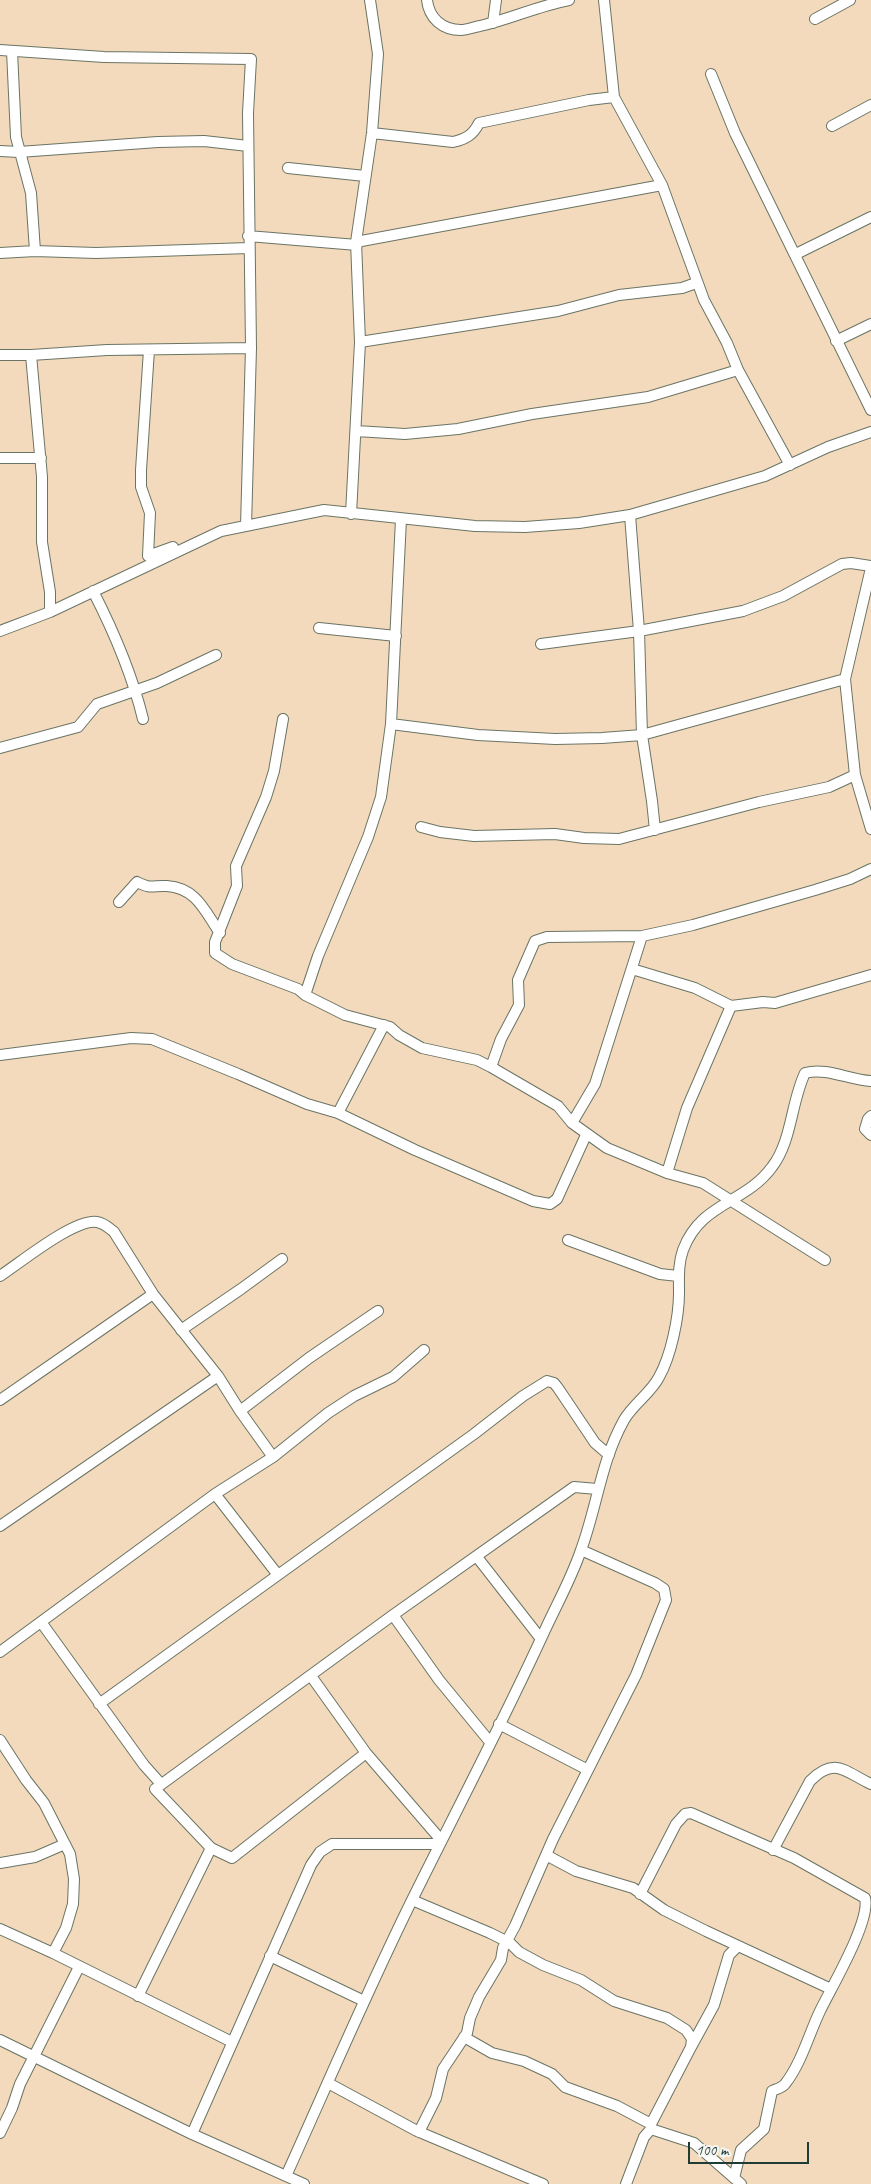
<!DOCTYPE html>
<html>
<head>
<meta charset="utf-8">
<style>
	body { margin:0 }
	#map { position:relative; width:871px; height:2184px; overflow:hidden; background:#f4dabc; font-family:Caveat,sans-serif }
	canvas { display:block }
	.scale { position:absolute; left:688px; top:2142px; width:121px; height:22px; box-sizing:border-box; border:2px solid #1f3d34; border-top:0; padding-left:6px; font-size:15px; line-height:18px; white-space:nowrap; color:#1f3d34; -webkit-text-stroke:4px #f6f6f2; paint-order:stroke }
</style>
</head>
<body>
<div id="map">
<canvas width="871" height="2184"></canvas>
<div class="scale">100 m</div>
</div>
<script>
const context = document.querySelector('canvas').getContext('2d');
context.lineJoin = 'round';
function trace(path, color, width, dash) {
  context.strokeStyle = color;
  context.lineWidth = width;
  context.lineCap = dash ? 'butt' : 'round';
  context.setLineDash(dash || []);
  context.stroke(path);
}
const minor = new Path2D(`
	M427,0C429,18 442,30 461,30C467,30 474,27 480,26C510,19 538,6 569,0
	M604,0L614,97L662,185L704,300L727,343L738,370L790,465
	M815,19L850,0
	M493,23L496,0
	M0,50L104,57L251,59L248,113L251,348L246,526
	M12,51L16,137L31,193L35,251
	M711,74L735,133L871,410
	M832,126L871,105
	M372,133L453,142C466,139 473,135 479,123L589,100L614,97
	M0,151L19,152L158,142L204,141L248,146
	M288,168L365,176
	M248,236L357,245
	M356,242L662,185
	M0,253L35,251L96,253L249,248
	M796,254L871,217
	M836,341L871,324
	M360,342L558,311L619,295L682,288L696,283
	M149,350L141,470V487L150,513L148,556L173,547
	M0,355H31L107,350L251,348
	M31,355L42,477V542L50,592V612
	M356,431L405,434L458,429L532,414L648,397L738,370
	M0,458H41
	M351,514L360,342L356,242L372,133L378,54L370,0
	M630,515L639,631L642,735L652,801L655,830
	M871,568L845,679L855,775L871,829
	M93,591C114,632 132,674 143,719
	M319,628L396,636
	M0,631L50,612L221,531L324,510L475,526L525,527L579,523L630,515L765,476L828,447L871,432
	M541,644L639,631L743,611L783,596L842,564L851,563L871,566
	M283,719L274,771L266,797L236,866L237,886L215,942V953L232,964L298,989L305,995L345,1015L390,1027L399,1035L422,1048L477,1060L491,1067L558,1106L572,1123L607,1148L667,1173L703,1183L825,1260
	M391,724L478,735L555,739L602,738L642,735L845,679
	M0,748L78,727L97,704L157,683L216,655
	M421,827L440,832L474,836L555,834L584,838L619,839L759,802L829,787L855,775
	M119,902L137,882C153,890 152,885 167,886C197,888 205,912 220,933
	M632,969L695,988L731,1006
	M305,995L318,956L368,837L381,797L391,724L401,519
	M0,1055L131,1038L152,1039L238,1074L307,1104L338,1113L415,1150L533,1201L550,1204L557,1199L586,1135
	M491,1067L501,1039L519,1005L518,980L535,941L547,937L642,936L693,925L815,890L850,879L871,869
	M338,1113L384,1025
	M871,1116L868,1119L865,1129L871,1135
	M572,1123L595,1084L642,936
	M667,1173L687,1108L731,1006L763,1002L775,1003L871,975
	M568,1240L660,1274L678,1276
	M0,1276C20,1263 75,1218 97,1222C104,1223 109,1228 114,1232L153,1294L218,1376L240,1411L273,1457
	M181,1330L241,1289L282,1259
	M0,1400L153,1294
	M240,1411L309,1358L378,1311
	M0,1526L218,1376
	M477,1557L541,1639
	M278,1575L474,1434L523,1396L547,1381L554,1383L558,1388L595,1443L609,1455
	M393,1615L439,1680L490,1742
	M41,1622L144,1765L161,1784
	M0,1652L215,1494L273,1457L328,1413L354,1396L393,1377L424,1350
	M311,1676L366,1753L441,1840
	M99,1704L278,1575L215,1494
	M499,1724L588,1770
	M0,1740L26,1780L44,1803L70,1854L74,1879L73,1904L66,1928L53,1953
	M366,1753L232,1858L211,1848L155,1789L393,1615L574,1487L597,1489
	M773,1850L810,1781C835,1756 845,1772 871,1784
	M546,1855L576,1871L633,1888L664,1910L706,1931L831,1989
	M0,1863L35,1857L65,1844
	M640,1894L676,1824L685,1814L691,1813L794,1858L865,1898C871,1921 831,1988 820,2011C809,2034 801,2064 785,2084C782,2088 776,2089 772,2091L764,2129L741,2150L734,2178
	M412,1900L490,1933L510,1943L519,1952L543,1965L581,1980L614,2001L667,2018L686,2030L692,2039L691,2047L651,2124V2129L644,2137L626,2184
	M0,1929L53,1953L232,2042
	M270,1956L364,2001
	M138,1996L211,1848
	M464,2037L492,2053L524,2061L552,2074L565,2087L617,2106L651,2124
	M0,2040L192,2134L304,2184
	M691,2047L714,2005L729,1955L737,1947
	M328,2083L417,2131L543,2184
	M651,2129L694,2143L741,2184
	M419,2132L436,2098L443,2069L467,2033L470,2018L479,1997L501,1960L503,1948L515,1926L553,1839L636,1675L666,1600L664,1589L655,1583L581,1550
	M0,2133L12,2108L20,2084L79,1967
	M192,2134L311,1865L320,1852L332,1844H440
	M286,2176C328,2083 368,1989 413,1898C457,1809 504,1720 545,1630C557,1604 572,1577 581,1550C597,1507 601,1461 624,1420C633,1404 651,1393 659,1377C671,1356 679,1317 679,1293C679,1278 678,1264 683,1250C701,1202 745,1204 772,1167C792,1141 791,1102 805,1073C827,1067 849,1080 871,1081`);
trace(minor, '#6a7464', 12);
trace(minor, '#fff', 10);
</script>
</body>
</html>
